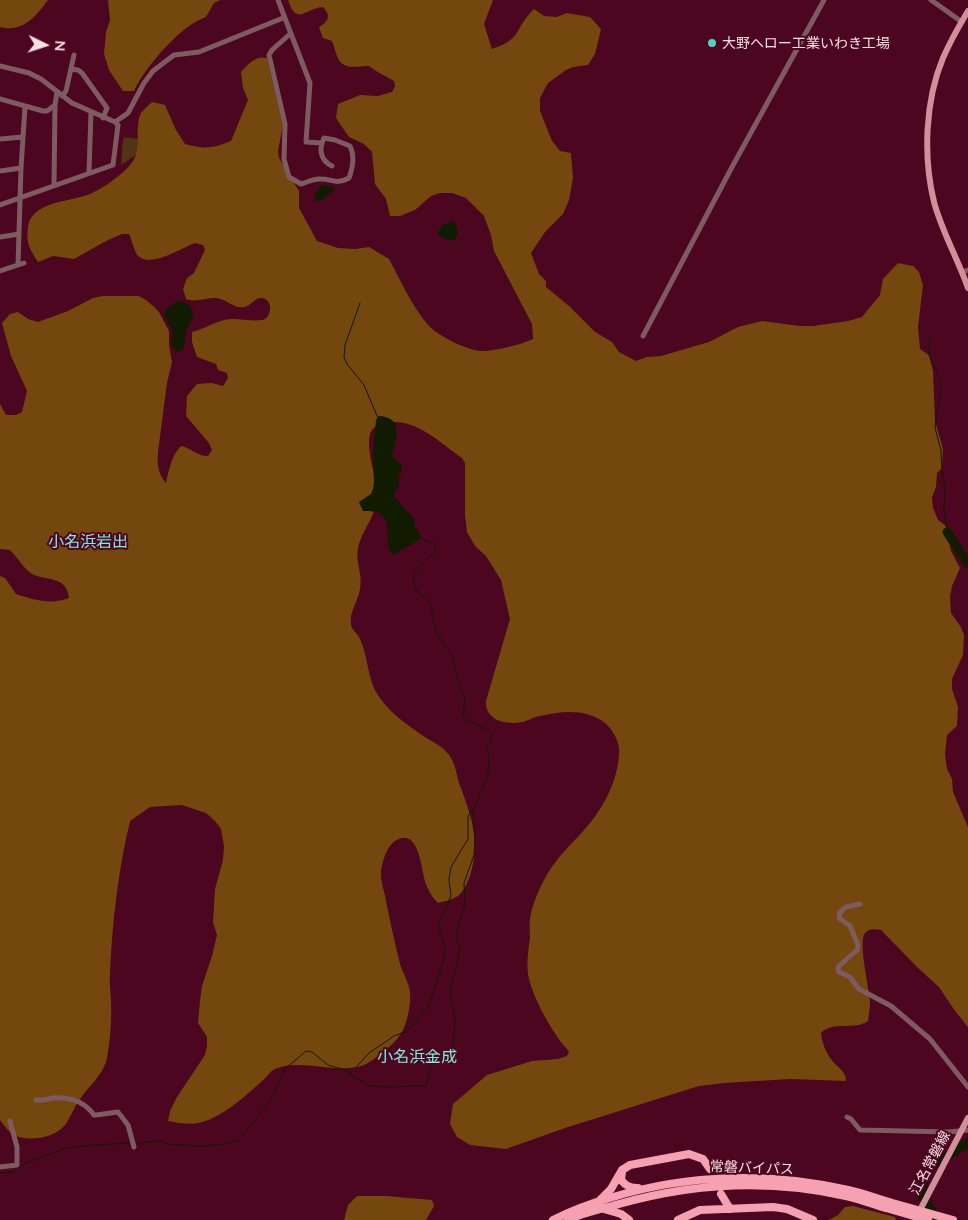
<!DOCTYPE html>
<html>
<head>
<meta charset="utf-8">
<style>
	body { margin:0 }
	#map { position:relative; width:968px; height:1220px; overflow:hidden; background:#4c061f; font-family:Lato,sans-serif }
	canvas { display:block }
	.north { position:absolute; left:20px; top:20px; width:50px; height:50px; -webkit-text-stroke:4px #4c061f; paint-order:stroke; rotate:94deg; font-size:14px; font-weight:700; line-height:20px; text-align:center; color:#fadfe3 }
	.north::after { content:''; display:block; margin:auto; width:18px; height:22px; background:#fadfe3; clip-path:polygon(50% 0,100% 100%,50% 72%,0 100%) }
</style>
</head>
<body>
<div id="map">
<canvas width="968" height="1220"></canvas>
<div class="north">N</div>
</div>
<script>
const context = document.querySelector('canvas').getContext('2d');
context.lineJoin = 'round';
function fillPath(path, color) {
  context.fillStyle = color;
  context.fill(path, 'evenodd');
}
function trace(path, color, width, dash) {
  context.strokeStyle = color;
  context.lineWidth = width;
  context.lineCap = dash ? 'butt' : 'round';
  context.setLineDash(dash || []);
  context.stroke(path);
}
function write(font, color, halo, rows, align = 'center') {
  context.font = font + ' Lato,"Noto Sans JP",sans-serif';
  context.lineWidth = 4;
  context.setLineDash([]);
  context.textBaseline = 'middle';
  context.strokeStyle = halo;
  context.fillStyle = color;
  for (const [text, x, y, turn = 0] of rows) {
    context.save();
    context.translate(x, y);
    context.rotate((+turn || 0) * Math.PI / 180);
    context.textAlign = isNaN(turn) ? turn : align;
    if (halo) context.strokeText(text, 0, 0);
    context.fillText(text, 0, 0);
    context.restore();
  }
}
fillPath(new Path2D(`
	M125,137L138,139L141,144L137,154L121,165L123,139Z`), '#503414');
fillPath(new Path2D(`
	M0,0H48C36,16 23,33 0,27Z
	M108,0H220L214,3L206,17C181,25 145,67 134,91H123L109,70L104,54L106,32L110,20Z
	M288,0H493L484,24L492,49C523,39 514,28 534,9L544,16L557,17L567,13L590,17L601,29L595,54L588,65L573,67L566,70L548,83L540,98V111L552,141L560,151L571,153L573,178L569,200L563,214L545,232L531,253L539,274L546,281V287L569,306L595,332L612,342L619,352L636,361L647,357L661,356L709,342L738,327L762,321L800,326H813L848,321L862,317L880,295L883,279L898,263L913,266L919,272L923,285L918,327L920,349L929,355L933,371L935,421L943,449L942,468L937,473L936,487L932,497L933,508L938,520L946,526L951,551L960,568L952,586L950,597L951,613L961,627L964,635L963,655L952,679V689L958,707L957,726L947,735L945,754L947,769L952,779L953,792L968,827V1027L955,1011L939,987L917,967L881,930C875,929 867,928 864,935C859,947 869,987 870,1001C870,1007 869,1014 868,1021C854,1031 834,1020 821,1033C822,1042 825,1051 831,1059C836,1067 846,1070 846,1081L790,1079L724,1083L699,1086L565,1128L506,1149L470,1145L457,1137L450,1124L453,1104L487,1075L532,1061L558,1059L567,1056L569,1051C555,1038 533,998 529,979C526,966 528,951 530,938C530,932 529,925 530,919C532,903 544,877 554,864C566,847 584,833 596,815C609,797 620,771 619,748C618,739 612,729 605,723C595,715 582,712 570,712C560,712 549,714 540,716C533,717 528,721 522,722C506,725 485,721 486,701L510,619L501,580L486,556L475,546L467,532L465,515V463L462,458C440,443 412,414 382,424C372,427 369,432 369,443C369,463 379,482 376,503C374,519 361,532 358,548C355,560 363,575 360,589C358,602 349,611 351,625C352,630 357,633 359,637C368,654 367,676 376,692C387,711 407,725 425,737C434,743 443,746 449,755C456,765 456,773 459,783C465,799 472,817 474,834C477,850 472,883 459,895C453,900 445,901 438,903C432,897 429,892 426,884C421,872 420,825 395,841C386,847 381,865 381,875C381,883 385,893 386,901C390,922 395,943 400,964C403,974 409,982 410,993C411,1000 409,1011 407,1019C403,1034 395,1043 383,1052C377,1057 368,1064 361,1066C333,1074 302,1058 275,1069C269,1072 266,1078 261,1082C244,1097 222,1118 198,1123C188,1125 178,1123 168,1121L170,1111L177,1097L205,1055L207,1046V1037L198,1023L200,1001L202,986L212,956L217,935L213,922L215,889L223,860L224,846L221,829L215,821L206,813L182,805L150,807L130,821C118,871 112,924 110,975C109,984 111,993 111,1002C112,1018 110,1046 106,1062C101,1077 89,1086 80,1099C74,1107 71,1117 65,1125C55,1138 27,1143 12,1134C8,1131 4,1125 0,1120V576L5,578L16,594C34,600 51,605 69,598C67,576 47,581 32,574C26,571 16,556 10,550L0,549V404L6,415H16L22,412L27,391L11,356L2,323L10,314L18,312L28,319L38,322L68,311L93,298L102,296H139L146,300L153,306L159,312L169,331V345L172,362L167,383L158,452C157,464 158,474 166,483C169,470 171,456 181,446C192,448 196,456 208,456L212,450L209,443L186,416L187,396L197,384L212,383L223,386L228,378L227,373L218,370L216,364L197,357L192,342V332C204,329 213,323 224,320C236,317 250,322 262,320C273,318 273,298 261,298C255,298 250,306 245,307C233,309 227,299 216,298C205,297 197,303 186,299L183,289L187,278L194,273L205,250L203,245L195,243C181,248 147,271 136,253C133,247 132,240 129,234H122L108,240L74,259L53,256L38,262C29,247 26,244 28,227C31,203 65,202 84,196C97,193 126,173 133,161C142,146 134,128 141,113C144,109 149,105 152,102L165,105L176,130L185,144C205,149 211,149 231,141L248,100L243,88L241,72C248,64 256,55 267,58L283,125L278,151L279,158L299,191V208L317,241L338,248L355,249L369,247L389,259C401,281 412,307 429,326C439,336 466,350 481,351C492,352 523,344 533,339L532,324L494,251L491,235L484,216L466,198L452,193H440L431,196L415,210L400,216H390L386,199L375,184L372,152L364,144L349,137L336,118L338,104L360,95L378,96L392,92L395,86L394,81L376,71L369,66C357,66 342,71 337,56C335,51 334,46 332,41L323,38L319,27C329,22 331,15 323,7C305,8 297,27 288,0Z
	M357,1196H386L432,1200L434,1206L426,1220H344L348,1205Z
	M853,1206L895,1217L896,1220H829L838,1215L845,1207Z`), '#73470e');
fillPath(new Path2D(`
	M322,185L334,187V190L321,201H316L314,197L318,189Z
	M451,221L454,222C459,228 459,236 453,241L439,236L437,233L443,225Z
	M177,301C187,302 191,305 194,315L186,331L184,349L178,352L173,349L171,344L172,330L164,315L166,310Z
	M379,416C406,418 395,440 392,456L394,459L401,463L402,471L398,476C402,489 396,486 394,496L414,519V525L421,536L419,540L393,555C382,545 394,521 379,513C375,511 367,511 363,511L359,502L371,494L373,489L374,483L373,451L376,420Z`), '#101b00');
trace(new Path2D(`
	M360,303L345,345L344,357L347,364L364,385L378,418
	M930,338L929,355L939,377L941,386L935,428L941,450L942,474L945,484L944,508L947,532
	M350,1074L369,1053L394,1036L405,1032L413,1025L429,1005L444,959L445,946L439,930V924L451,896L449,880L451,867L468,839V816L475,807L488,774L489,760L487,748L491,741L492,734C484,725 471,726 463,715L465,699L457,678L452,655L442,642L436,632L430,603L417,591L414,584V574L419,566L431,556L436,550L435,544L420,538
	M134,1143L161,1141L168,1144L197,1146L219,1145L237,1141L243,1135L272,1098L285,1069L306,1051L312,1052L328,1065L345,1070L356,1078L370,1086L382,1087L426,1086L431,1065L448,1059L453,1055L455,1018L450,991L460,949L457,941L458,925L465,905L464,883L474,855L475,837L473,812
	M0,1173L13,1172L22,1165L63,1149L80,1146L130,1143`), '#101b00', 1);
trace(new Path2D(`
	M947,532L968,564
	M938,1220L921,1194L927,1171L933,1165L968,1143`), '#101b00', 9);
trace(new Path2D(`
	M278,0L310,83L306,142L321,143
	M931,0L962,22
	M290,34L272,50L269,55L285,124L284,159L289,177L301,184C308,182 314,178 321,179C333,179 336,185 349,178C353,167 355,156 350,146L335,140L324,138C318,149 321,161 332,166
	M0,66L29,73L41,79L72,103L115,122L128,113L144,83L153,71L174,55L199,52L283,18
	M71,69L78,70L82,73L107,108L103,118
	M62,96L66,91L74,55
	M0,99L43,111H47L55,105
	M0,139L23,137
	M0,171L21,168
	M89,173L91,112
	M54,185L55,105L57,92
	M0,205L113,165L118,125L115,122
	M0,237L19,234
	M18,265L21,168L25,107
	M0,271L24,263
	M963,272L968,270
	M643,336L732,167L824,0
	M860,904L846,907L840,912L839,918L850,926L858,945L857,950L838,967L839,972L850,977L859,989L891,1006L930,1039L968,1087
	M36,1100C42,1101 47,1099 53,1098C69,1097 84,1101 94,1115H96L118,1112L128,1125L134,1147
	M847,1117L851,1119L860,1130L949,1132L968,1130
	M0,1167L17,1165V1147L10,1121`), '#7d5b61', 5);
trace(new Path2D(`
	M968,11C959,26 950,42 943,58C925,101 923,157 934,202C942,232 958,259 968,288
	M918,1214L968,1118`), '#d38e9b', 6);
trace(new Path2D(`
	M622,1172L621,1180C626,1186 630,1188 638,1188
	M721,1194L730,1209
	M600,1200L611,1189L622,1170L630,1165L689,1154L703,1159L710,1169
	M604,1209L621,1214L629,1220
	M553,1220C572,1210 592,1203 613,1197C689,1174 771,1172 848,1190C862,1193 875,1198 889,1202
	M568,1220C584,1212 603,1209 619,1204C693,1183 771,1179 846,1196C859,1199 873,1204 886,1208
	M678,1220L700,1210L773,1207L787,1209L813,1220`), '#f5a1b2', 8);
trace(new Path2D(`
	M889,1202L953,1220
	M886,1208L928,1220`), '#f5a1b2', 8);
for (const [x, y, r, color] of [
	[712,43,5,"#56cec2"]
]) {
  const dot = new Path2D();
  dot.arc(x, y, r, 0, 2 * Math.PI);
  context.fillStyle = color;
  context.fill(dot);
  trace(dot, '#4c061f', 2);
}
write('14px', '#fadfe3', '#4c061f', [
	["大野ヘロー工業いわき工場",722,43]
], 'left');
write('14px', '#fadfe3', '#4c061f', [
	["江名常磐線",930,1163,-62],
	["常磐バイパス",752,1168,2]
]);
write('16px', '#80eadf', '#4c061f', [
	["小名浜岩出",88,542],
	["小名浜金成",417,1057]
]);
</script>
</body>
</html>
